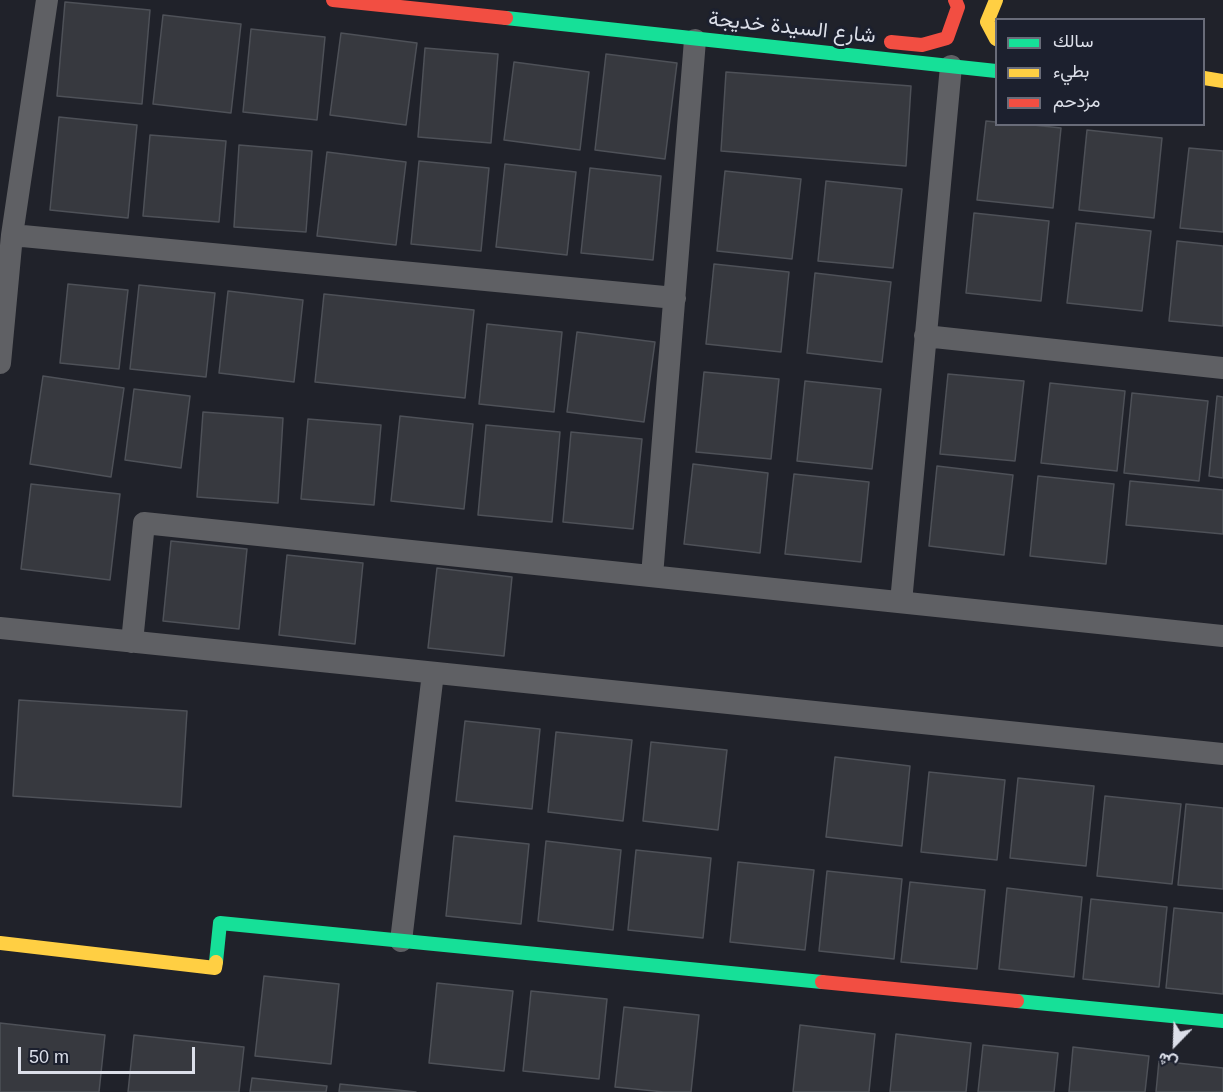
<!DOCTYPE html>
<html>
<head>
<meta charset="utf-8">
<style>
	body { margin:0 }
	#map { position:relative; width:1223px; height:1092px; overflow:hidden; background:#20222a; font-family:Helvetica,Vazirmatn,sans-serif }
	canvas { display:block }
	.legend { position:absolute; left:995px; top:18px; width:210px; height:108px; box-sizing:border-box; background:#1c202e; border:2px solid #696c79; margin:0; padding:8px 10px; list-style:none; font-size:18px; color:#dcdfe9 }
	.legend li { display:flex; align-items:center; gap:12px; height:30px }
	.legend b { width:30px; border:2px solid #696c79 }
	.north { position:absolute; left:1145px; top:1014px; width:60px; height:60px; -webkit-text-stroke:4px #1c202e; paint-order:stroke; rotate:203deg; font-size:16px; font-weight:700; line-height:24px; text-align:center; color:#dcdfe9 }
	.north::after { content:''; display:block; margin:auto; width:21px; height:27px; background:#dcdfe9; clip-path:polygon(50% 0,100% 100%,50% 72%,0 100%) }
	.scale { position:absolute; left:18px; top:1047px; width:177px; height:27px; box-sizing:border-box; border:3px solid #dcdfe9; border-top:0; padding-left:8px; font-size:18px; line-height:21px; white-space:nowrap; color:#dcdfe9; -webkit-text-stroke:4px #1c202e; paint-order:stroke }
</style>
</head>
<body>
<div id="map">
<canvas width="1223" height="1092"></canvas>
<ul class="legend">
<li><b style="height:8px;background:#16e098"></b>سالك</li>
<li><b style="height:8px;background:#ffcf43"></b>بطيء</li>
<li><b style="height:8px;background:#f24e42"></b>مزدحم</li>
</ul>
<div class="north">ش</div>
<div class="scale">50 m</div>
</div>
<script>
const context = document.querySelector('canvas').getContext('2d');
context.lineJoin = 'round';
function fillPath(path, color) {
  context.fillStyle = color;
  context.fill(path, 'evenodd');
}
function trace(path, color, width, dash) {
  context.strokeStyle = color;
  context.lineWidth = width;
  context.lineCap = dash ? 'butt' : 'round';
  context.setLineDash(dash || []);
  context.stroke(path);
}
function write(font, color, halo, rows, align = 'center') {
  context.font = font + ' Helvetica,Vazirmatn,sans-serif';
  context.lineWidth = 6;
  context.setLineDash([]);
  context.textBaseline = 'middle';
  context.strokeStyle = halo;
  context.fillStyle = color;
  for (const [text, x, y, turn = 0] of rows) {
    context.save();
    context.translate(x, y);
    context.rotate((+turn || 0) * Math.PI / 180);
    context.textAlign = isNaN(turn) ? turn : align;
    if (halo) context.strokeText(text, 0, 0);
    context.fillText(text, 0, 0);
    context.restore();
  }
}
const building = new Path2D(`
	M65,2L150,10L142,104L57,96Z
	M163,15L241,24L231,113L153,104Z
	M251,29L325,37L317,120L243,112Z
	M341,33L417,43L406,125L330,115Z
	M425,48L498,54L491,143L418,137Z
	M606,54L677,63L665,159L595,150Z
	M514,62L589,72L580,150L504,140Z
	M726,72L911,86L906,166L721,151Z
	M59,117L137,125L128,218L50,210Z
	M986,121L996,122V124H1024L1061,128L1053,208L977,200Z
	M1087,130L1162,138L1154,218L1079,210Z
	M150,135L226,141L219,222L143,216Z
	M239,145L312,151L306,232L234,227Z
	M1189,148L1223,151V232L1180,228Z
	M327,152L406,162L396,245L317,236Z
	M419,161L489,168L481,251L411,244Z
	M505,164L576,172L567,255L496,247Z
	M590,168L661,176L653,260L581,253Z
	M725,171L801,179L792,259L717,251Z
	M826,181L902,189L893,268L818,261Z
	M974,213L1049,221L1041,301L966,293Z
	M1076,223L1151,231L1142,311L1067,303Z
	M1177,241L1223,246V326L1169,321Z
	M714,264L789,272L781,352L706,344Z
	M815,273L891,282L882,362L807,353Z
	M68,284L128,290L119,369L60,363Z
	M139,285L215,293L206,377L130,369Z
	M228,291L303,300L294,382L219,373Z
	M324,294L474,310L465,398L315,382Z
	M487,324L562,332L554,412L479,404Z
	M577,332L655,342L644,422L567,412Z
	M704,372L779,379L771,459L696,452Z
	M948,374L1024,381L1015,461L940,454Z
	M43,376L124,388L111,477L30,464Z
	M805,381L881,389L872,469L797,461Z
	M1050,383L1125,391L1117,471L1041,463Z
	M134,389L190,396L181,468L125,460Z
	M1132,393L1208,401L1199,481L1124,473Z
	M1217,396L1223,397V478L1209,476Z
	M203,412L283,418L278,503L197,497Z
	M400,416L473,424L464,509L391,501Z
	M308,419L381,425L374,505L301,499Z
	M486,425L560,432L552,522L478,515Z
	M571,432L642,439L633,529L563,522Z
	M693,464L768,473L760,553L684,544Z
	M937,466L1013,475L1004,555L929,546Z
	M794,474L869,482L861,562L785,554Z
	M1038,476L1114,484L1106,564L1030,556Z
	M1130,481L1223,490V534L1126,525Z
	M31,484L120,494L110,580L21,569Z
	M171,541L247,549L239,629L163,621Z
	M287,555L363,563L355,644L279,635Z
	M437,568L512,577L504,656L428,648Z
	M19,700L187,711L181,807L13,796Z
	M465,721L540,729L532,809L456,801Z
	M556,732L632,740L623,821L548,812Z
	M651,742L727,750L718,830L643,821Z
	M835,757L910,766L902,846L826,837Z
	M929,772L1005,780L997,860L921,852Z
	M1018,778L1094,786L1086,866L1010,858Z
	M1105,796L1181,804L1172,884L1097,876Z
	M1186,804L1223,808V889L1178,885Z
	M454,836L529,844L521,924L446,916Z
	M546,841L621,850L613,930L538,921Z
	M636,850L711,858L703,938L628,930Z
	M738,862L814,870L805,950L730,942Z
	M827,871L902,879L894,959L819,951Z
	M910,882L985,890L977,969L901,962Z
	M1007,888L1082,897L1074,977L999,969Z
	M1091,899L1167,907L1159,987L1083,979Z
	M1174,908L1223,913V994L1166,988Z
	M264,976L339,984L331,1064L255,1056Z
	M437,983L513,991L504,1071L429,1063Z
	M531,991L607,999L599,1079L523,1071Z
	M624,1007L699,1015L691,1092H664L615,1087Z
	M0,1023L105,1035L99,1092H0Z
	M800,1025L875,1034L869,1092H793Z
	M896,1034L971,1043L966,1092H890Z
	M134,1035L244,1047L239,1092H128Z
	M983,1045L1058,1053L1054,1092H978Z
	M1073,1047L1149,1056L1145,1092H1069Z
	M1159,1061L1223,1068V1092H1156Z
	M252,1078L327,1086L326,1092H250Z
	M340,1084L416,1092H339Z`);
fillPath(building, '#37393f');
trace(building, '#4e5158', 1.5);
trace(new Path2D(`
	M12,235L675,298
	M925,336L1223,368
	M0,363L12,235L47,0
	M652,576L695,40
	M901,602L951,66
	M0,628L1223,754
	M132,642L144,523L1223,636
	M401,941L433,673`), '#5f6064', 22);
trace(new Path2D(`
	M506,18L996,71
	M216,962L220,923L822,982
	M1017,1001L1223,1021`), '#16e098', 14);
trace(new Path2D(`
	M996,0L987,22L996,39
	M1204,78L1223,81
	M0,943L215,968L216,962`), '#ffcf43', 14);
trace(new Path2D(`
	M333,0L506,18
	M891,42L922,45L947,38L958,7L955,0
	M822,982L1017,1001`), '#f24e42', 14);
write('21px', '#dcdfe9', '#1c202e', [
	["شارع السيدة خديجة",792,28,6]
]);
</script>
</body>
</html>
